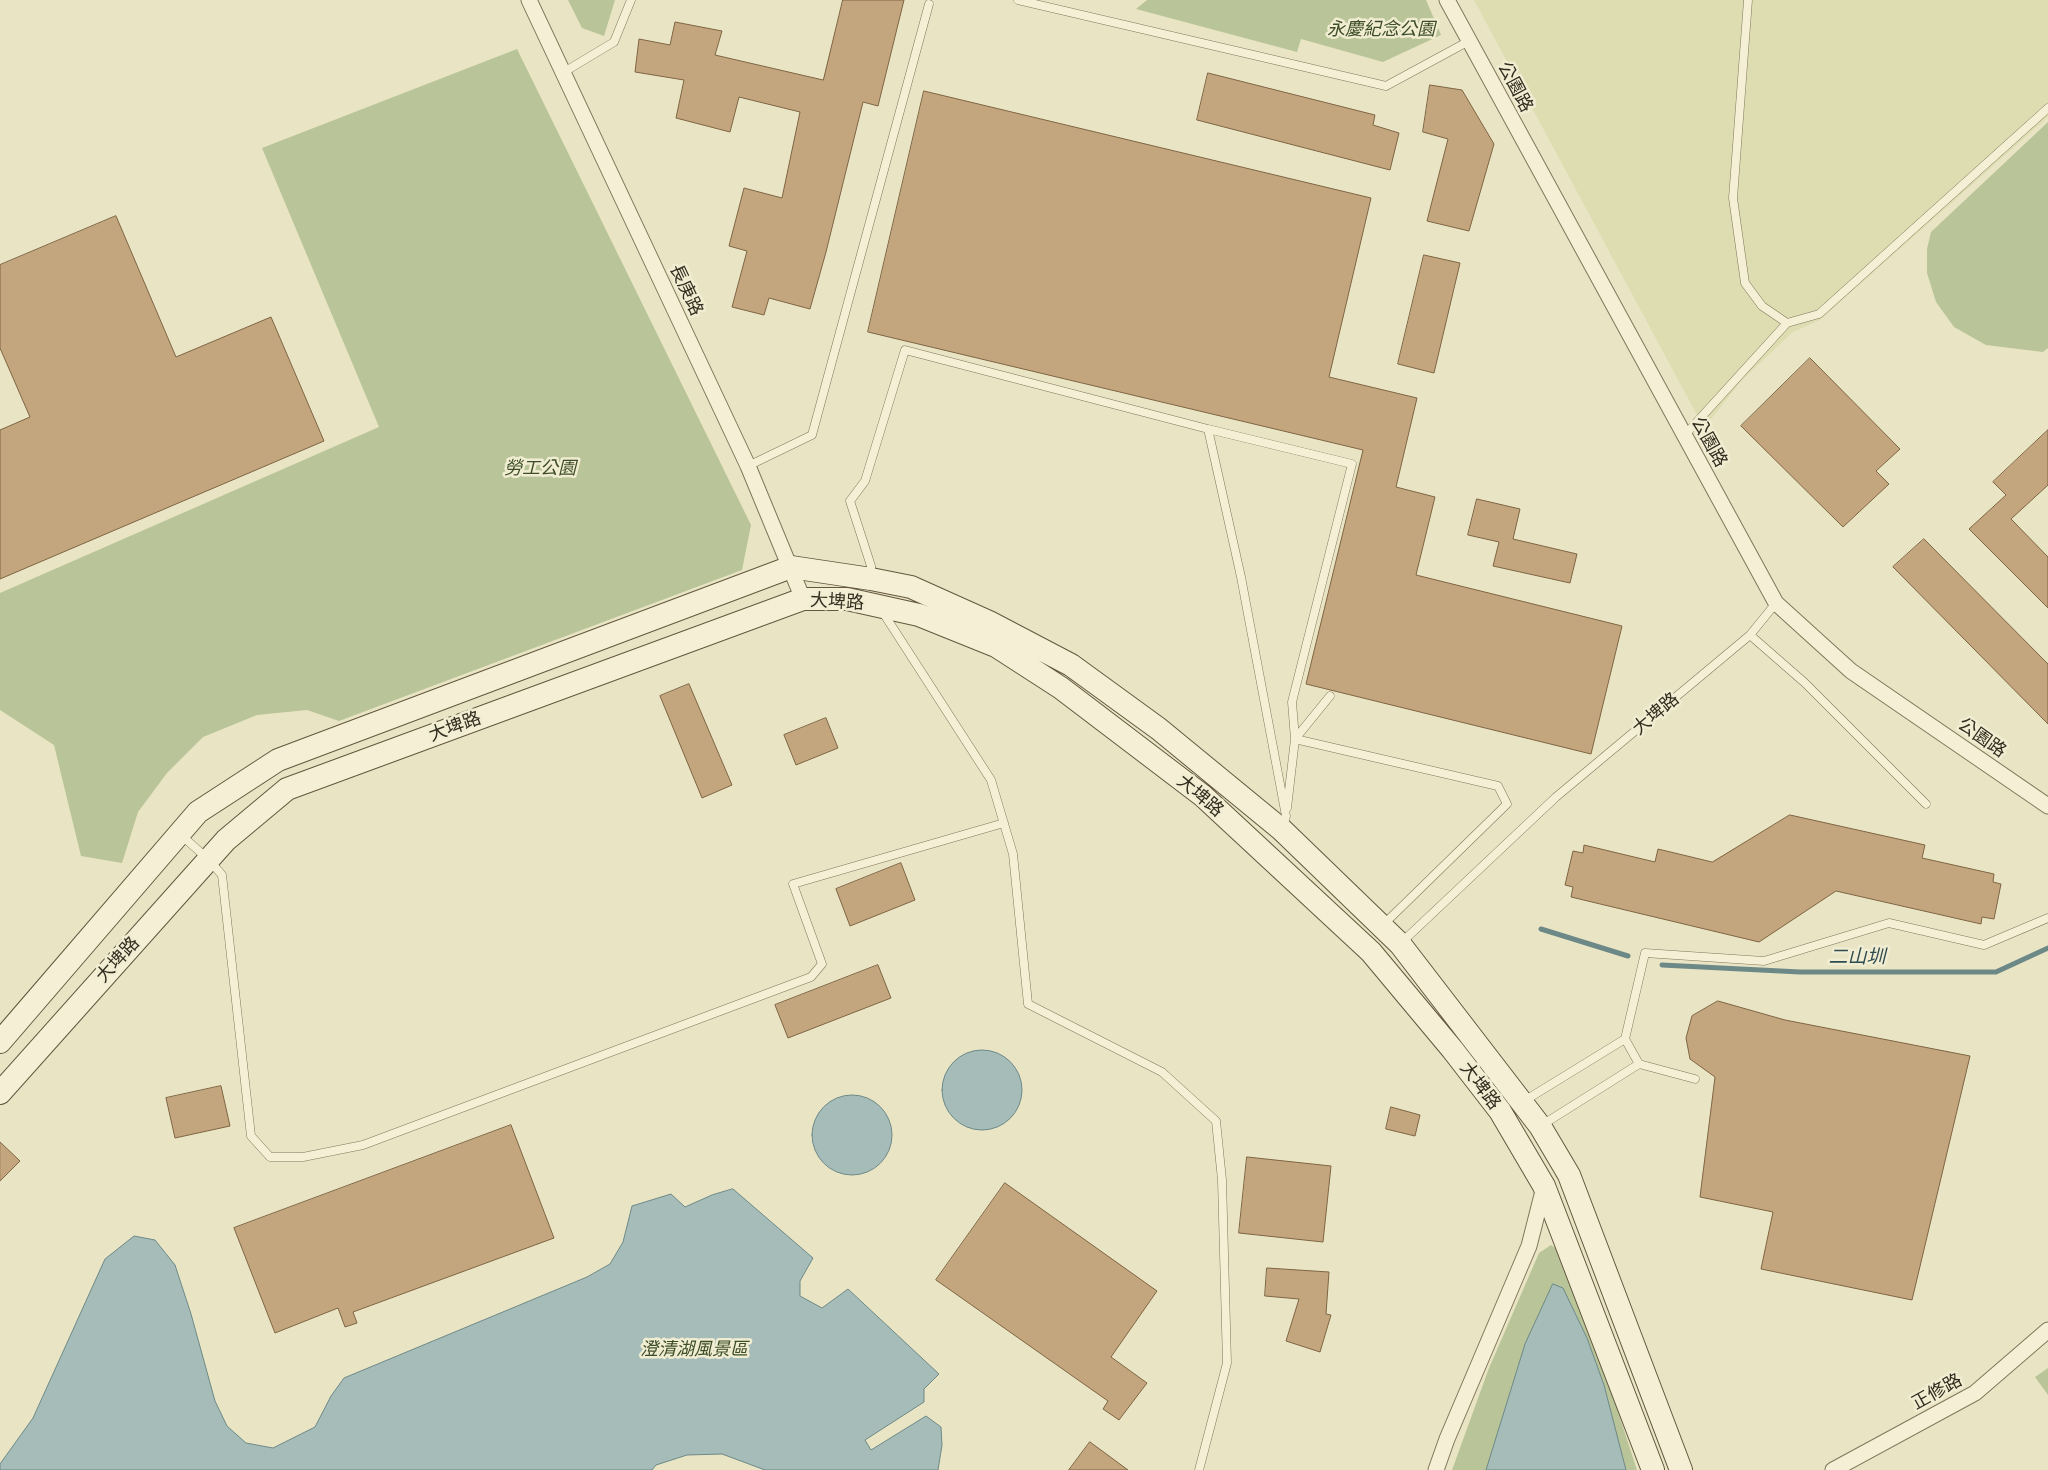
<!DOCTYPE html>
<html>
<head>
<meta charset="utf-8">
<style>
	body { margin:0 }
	canvas { display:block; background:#e9e4c3 }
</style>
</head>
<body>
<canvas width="2048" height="1470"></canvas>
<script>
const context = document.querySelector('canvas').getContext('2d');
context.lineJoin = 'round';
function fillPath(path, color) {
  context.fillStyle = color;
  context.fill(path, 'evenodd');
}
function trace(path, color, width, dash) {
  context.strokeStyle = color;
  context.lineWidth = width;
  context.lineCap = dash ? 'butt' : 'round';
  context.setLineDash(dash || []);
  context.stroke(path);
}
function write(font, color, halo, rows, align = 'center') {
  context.font = font + ' "Roboto Serif","Noto Sans TC",serif';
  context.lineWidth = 5;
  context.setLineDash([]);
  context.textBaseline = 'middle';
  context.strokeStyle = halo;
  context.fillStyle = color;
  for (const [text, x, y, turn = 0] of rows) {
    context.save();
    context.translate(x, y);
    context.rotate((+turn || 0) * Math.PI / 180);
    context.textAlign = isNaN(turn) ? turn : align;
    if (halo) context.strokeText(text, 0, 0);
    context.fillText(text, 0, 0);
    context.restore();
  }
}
fillPath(new Path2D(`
	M1474,0H2048V117L1820,320L1793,332L1743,379L1704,428Z`), '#ddddb1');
fillPath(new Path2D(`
	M568,0H615L604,36L582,28Z
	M1147,0H1426L1441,35L1383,62L1301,39L1297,52L1136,9Z
	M517,49L751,525L742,570L339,721L307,710L257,715L203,737L167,773L138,812L122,863L81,856L54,745L0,710V593L379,427L262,148Z
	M2048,122V348L2043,352L1986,345L1954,327L1936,302L1927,273V249L1931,232Z
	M1551,1245L1567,1256L1637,1470H1452L1489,1368L1539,1253Z
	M2048,1368V1395L2035,1377Z`), '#b9c598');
const water = new Path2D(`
	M942 1090a40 40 0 1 1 80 0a40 40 0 1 1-80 0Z
	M812 1135a40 40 0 1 1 80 0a40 40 0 1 1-80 0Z
	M733,1189L813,1258L800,1281V1296L822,1308L848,1289L939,1374L924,1389V1402L865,1440L871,1450L926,1416L941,1427L942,1445L938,1470H765L722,1454L687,1455L656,1465L652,1470H0V1464L33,1418L105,1259L134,1236L155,1240L175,1265L191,1314L215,1401L227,1426L246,1443L273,1448L315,1427L331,1396L344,1378L587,1277L610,1264L623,1242L632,1206L671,1194L685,1207L712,1195Z
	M1553,1284L1563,1288L1587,1338L1604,1385L1626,1470H1486L1525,1344Z`);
fillPath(water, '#a5bcb9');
trace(water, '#6d8987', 1);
trace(new Path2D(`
	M1541,929L1628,956
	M1662,965L1800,972H1996L2048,948`), '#6d8987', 5);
const building = new Path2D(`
	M843,0H904L878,106L863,102L826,252L810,309L769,298L764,315L732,307L747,251L729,246L744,188L782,198L800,112L739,97L730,132L676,118L684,80L635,72L639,39L670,45L675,22L722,31L715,55L823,80Z
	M1208,73L1375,115L1373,125L1399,133L1390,170L1197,120Z
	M1430,85L1462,90L1494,144L1469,231L1427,221L1448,139L1423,132Z
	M924,91L1371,198L1329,377L1417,398L1396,487L1435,497L1416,575L1622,626L1591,754L1306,684L1363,450L868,332Z
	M116,216L176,357L271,317L324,441L0,579V430L30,417L0,348V265Z
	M1424,255L1460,263L1434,373L1398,364Z
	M1810,358L1900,449L1876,471L1889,484L1843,527L1741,426Z
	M2048,430V485L2011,519L2048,557V608L1969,529L2006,495L1993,482Z
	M1477,499L1520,509L1513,539L1577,554L1570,583L1493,566L1499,542L1468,535Z
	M1924,539L2048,664V724L1893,567Z
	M689,684L732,785L702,798L660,696Z
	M826,718L838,748L796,765L784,735Z
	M1790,815L1925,845L1922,858L1994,874L1993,882L2001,884L1994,919L1982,917L1981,924L1836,891L1759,942L1571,897L1573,887L1565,885L1573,851L1583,853L1584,845L1655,862L1658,849L1712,862Z
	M901,863L915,900L850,926L836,889Z
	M878,965L891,998L788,1038L775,1005Z
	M1718,1001L1785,1020L1970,1056L1912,1300L1761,1269L1773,1212L1700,1197L1715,1077L1690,1059L1686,1038L1692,1016Z
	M221,1086L230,1126L175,1138L166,1098Z
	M1391,1107L1420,1115L1415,1136L1386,1129Z
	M511,1125L554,1238L353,1312L357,1323L345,1327L338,1308L275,1333L234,1228Z
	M0,1142L20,1161L0,1181Z
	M1247,1157L1331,1166L1323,1242L1239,1233Z
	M1005,1183L1157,1291L1111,1357L1147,1383L1119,1420L1103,1409L1108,1401L936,1280Z
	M1267,1268L1329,1272L1326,1314L1331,1315L1320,1352L1286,1341L1299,1299L1265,1296Z
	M1090,1442L1128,1470H1069Z`);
fillPath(building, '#c3a67d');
trace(building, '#7e6544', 1);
const lane = new Path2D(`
	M1018,0L1386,86L1469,41
	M1748,0L1733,198L1745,283L1762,306L1787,323
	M564,72L614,42L631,0
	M1208,429L1352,464L1292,702L1295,739L1287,808
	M1684,436L1787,323L1819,314L2048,108
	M748,466L812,435L929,4
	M871,577V566L850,501L865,481L905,350L1208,429L1241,577L1286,816L1283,828
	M882,611L991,780L1013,854L1028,1004L1162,1072L1216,1121L1222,1180L1227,1363L1199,1470
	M1750,635L1805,683L1926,804
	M1330,696L1295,739L1498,786L1507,804L1383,925
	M181,835L208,859L222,875L251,1136L270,1157H303L363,1145L811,977L822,964L793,884L1004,823
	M1401,943L1556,797L1750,635L1776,603
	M1695,1079L1639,1064L1625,1039L1645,953L1764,961L1889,923L1984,945L2048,918
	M1524,1101L1625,1039
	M1542,1125L1639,1064`);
const street = new Path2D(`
	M529,0L748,466L803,599
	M1447,0L1776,603L1851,671L2048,806
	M1436,1470L1447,1439L1529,1246L1544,1187
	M1833,1470L1975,1393L2048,1330`);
const secondary = new Path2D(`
	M0,1042L198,812L278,760L791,567L871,579L911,587L989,622L1071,665L1159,729L1282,830L1400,944L1540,1126L1569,1175L1681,1470
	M0,1093L226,840L287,789L803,599H847L919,615L996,646L1061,688L1203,796L1371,952L1452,1049L1500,1111L1544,1186L1653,1470`);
trace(lane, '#81765c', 9);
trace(street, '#81765c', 17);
trace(secondary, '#63573f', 24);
trace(lane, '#f5f0d5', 8);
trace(street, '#f5f0d5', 15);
trace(secondary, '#f5f0d5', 22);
write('italic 18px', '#3d4d27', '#f1edd2', [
	["永慶紀念公園",1381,30],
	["勞工公園",540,469],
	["澄清湖風景區",694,1350]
]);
write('18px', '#332b1e', '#f1edd2', [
	["公園路",1515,87,62],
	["長庚路",686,290,65],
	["公園路",1709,442,61],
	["大埤路",837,602,3],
	["大埤路",1656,714,-40],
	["大埤路",455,727,-20],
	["公園路",1982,738,35],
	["大埤路",1200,796,40],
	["大埤路",118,960,-48],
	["大埤路",1480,1086,53],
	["正修路",1937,1392,-29]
]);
write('italic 19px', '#2f4d51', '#f1edd2', [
	["二山圳",1857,957]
]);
</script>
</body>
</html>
